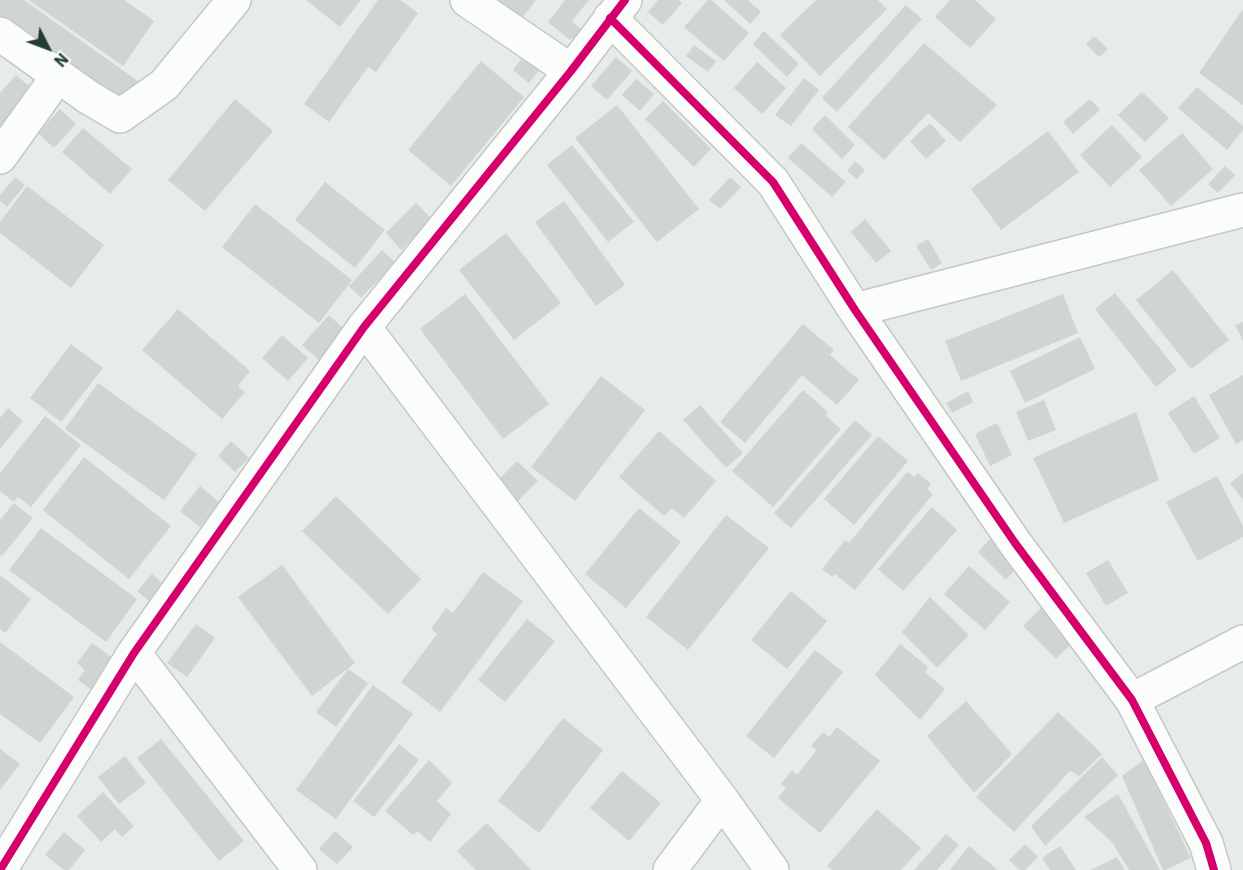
<!DOCTYPE html>
<html>
<head>
<meta charset="utf-8">
<style>
	body { margin:0 }
	#map { position:relative; width:1243px; height:870px; overflow:hidden; background:#e7ebe9; font-family:"IBM Plex Sans",sans-serif }
	canvas { display:block }
	.north { position:absolute; left:18px; top:18px; width:60px; height:60px; -webkit-text-stroke:4px #f5f9f7; paint-order:stroke; rotate:132deg; font-size:16px; font-weight:700; line-height:24px; text-align:center; color:#253e35 }
	.north::after { content:''; display:block; margin:auto; width:21px; height:27px; background:#253e35; clip-path:polygon(50% 0,100% 100%,50% 72%,0 100%) }
</style>
</head>
<body>
<div id="map">
<canvas width="1243" height="870"></canvas>
<div class="north">N</div>
</div>
<script>
const context = document.querySelector('canvas').getContext('2d');
context.lineJoin = 'round';
function fillPath(path, color) {
  context.fillStyle = color;
  context.fill(path, 'evenodd');
}
function trace(path, color, width, dash) {
  context.strokeStyle = color;
  context.lineWidth = width;
  context.lineCap = dash ? 'butt' : 'round';
  context.setLineDash(dash || []);
  context.stroke(path);
}
fillPath(new Path2D(`
	M0,0H24L138,81L121,104L0,18Z
	M29,0H124L154,21L123,66Z
	M306,0H361L340,27Z
	M378,0H400L418,13L376,72L368,67L329,122L304,104Z
	M491,0H536L520,21Z
	M565,0H589L572,21L583,31L570,40L548,22Z
	M658,0H679L682,3L663,25L648,12Z
	M708,0H711L749,33L724,61L684,27Z
	M724,0H748L761,12L750,24Z
	M816,0H878L887,9L820,76L780,35Z
	M950,0H975L996,19L970,48L935,17Z
	M906,5L922,19L837,112L822,98Z
	M1243,9V105L1199,73Z
	M764,31L799,64L787,77L753,44Z
	M1094,36L1108,49L1099,57L1086,44Z
	M924,43L997,105L960,142L928,113L884,160L848,127Z
	M694,45L716,61L708,72L686,56Z
	M527,51L544,64L529,83L513,70Z
	M616,57L632,71L607,100L591,86Z
	M481,61L524,97L451,186L408,150Z
	M757,62L786,88L762,114L734,88Z
	M16,75L35,91L0,133V93Z
	M804,78L819,90L791,126L775,115Z
	M636,79L654,94L640,111L622,95Z
	M1197,87L1243,126V130L1227,150L1178,108Z
	M1142,92L1169,118L1145,142L1118,115Z
	M235,99L273,131L205,211L168,180Z
	M1090,99L1100,110L1073,134L1063,122Z
	M663,101L711,149L694,167L645,119Z
	M617,105L699,209L657,242L575,138Z
	M60,109L76,124L54,148L38,133Z
	M825,115L855,145L842,159L812,129Z
	M930,123L946,141L926,159L910,141Z
	M1112,125L1142,157L1110,187L1080,155Z
	M83,128L132,169L110,194L62,152Z
	M1048,131L1079,172L1001,230L971,189Z
	M1182,133L1213,169L1171,206L1139,170Z
	M801,143L846,182L832,197L788,158Z
	M572,145L634,222L608,242L547,165Z
	M855,161L865,170L857,179L847,171Z
	M1225,166L1235,175L1218,193L1208,184Z
	M15,177L25,185L7,207L0,201V195Z
	M730,177L741,187L720,209L709,200Z
	M325,182L385,230L355,268L295,220Z
	M27,186L104,245L71,288L0,233V222Z
	M564,201L625,285L596,306L535,222Z
	M416,203L432,219L401,250L386,233Z
	M255,204L352,280L319,323L222,247Z
	M865,219L891,251L876,263L851,232Z
	M506,233L561,303L514,340L459,270Z
	M928,239L942,263L931,270L916,246Z
	M382,250L395,262L361,298L349,286Z
	M1173,270L1229,340L1191,369L1136,300Z
	M1115,293L1177,370L1156,387L1095,309Z
	M465,294L549,404L503,439L420,329Z
	M1063,294L1078,333L961,381L945,341Z
	M178,309L250,371L238,386L245,392L222,419L142,350Z
	M329,315L346,331L320,361L302,345Z
	M1243,322V341L1235,325Z
	M803,324L834,350L830,355L859,380L837,405L802,375L745,443L720,422Z
	M282,335L308,358L288,381L262,358Z
	M1080,337L1095,369L1025,403L1010,371Z
	M71,344L103,368L61,422L30,398Z
	M1243,375V440L1236,444L1209,395Z
	M601,376L645,410L575,501L531,467Z
	M98,383L197,454L164,500L65,429Z
	M803,390L828,412L825,415L841,429L773,507L732,471Z
	M968,391L973,402L952,413L946,403Z
	M1194,396L1220,438L1194,454L1168,413Z
	M1044,400L1056,430L1028,441L1016,412Z
	M700,405L743,453L726,468L683,420Z
	M8,408L23,421L0,449V418Z
	M1136,412L1159,480L1064,523L1033,458Z
	M45,416L81,445L31,507L18,497L14,502L0,491V473Z
	M855,420L872,435L791,528L774,513Z
	M997,423L1012,455L990,466L975,434Z
	M659,431L716,481L684,518L672,508L664,516L619,477Z
	M878,436L908,461L854,525L824,499Z
	M231,441L249,458L235,472L218,456Z
	M84,457L171,526L129,579L43,510Z
	M517,461L538,481L514,505L494,484Z
	M907,472L914,477L918,473L931,484L927,489L933,494L855,590L835,574L832,577L822,569L845,540L849,543Z
	M1243,473V500L1230,483Z
	M1217,476L1243,526V537L1198,561L1166,502Z
	M200,486L220,503L200,527L180,511Z
	M336,496L421,579L388,614L302,531Z
	M14,503L33,518L2,556L0,555V520Z
	M932,507L957,530L903,591L878,569Z
	M639,508L681,542L626,608L585,574Z
	M726,515L769,548L688,650L646,617Z
	M41,528L137,599L106,642L9,570Z
	M993,536L1021,564L1006,580L978,552Z
	M1108,560L1128,593L1106,606L1086,573Z
	M282,565L355,663L312,696L238,597Z
	M969,566L1010,602L985,630L944,594Z
	M483,572L523,601L440,712L401,682L437,634L431,629L446,608L453,613Z
	M152,574L171,591L157,608L137,591Z
	M0,575L31,599L5,633L0,629Z
	M791,591L827,621L787,669L751,640Z
	M930,597L969,635L937,668L902,632Z
	M1042,607L1075,640L1056,659L1023,626Z
	M527,619L555,641L505,702L478,680Z
	M196,624L215,638L187,677L167,663Z
	M0,642L74,697L40,743L0,714Z
	M92,643L118,662L94,692L78,680L85,670L77,663Z
	M900,644L928,667L925,672L945,689L920,720L875,675Z
	M815,650L843,672L774,758L746,736Z
	M348,669L368,683L336,727L316,712Z
	M373,685L413,714L336,819L296,790Z
	M966,701L1012,754L974,793L927,736Z
	M1058,712L1102,754L1079,776L1070,771L1014,832L976,797Z
	M563,718L603,750L539,833L498,801Z
	M837,727L880,761L820,833L778,798L786,788L781,784L792,770L797,775L817,750L811,746L823,732L829,737Z
	M161,739L244,841L219,861L137,758Z
	M399,744L419,760L374,817L353,801Z
	M0,749L20,764L0,790Z
	M125,756L146,783L119,804L98,777Z
	M1102,757L1118,775L1045,846L1031,826Z
	M429,760L452,783L437,801L451,814L430,842L417,831L413,835L385,811Z
	M1144,760L1191,858L1165,870H1163L1122,776Z
	M622,771L661,803L629,841L590,808Z
	M103,792L134,826L122,837L115,829L101,842L77,816Z
	M1118,794L1160,870H1129L1112,842L1084,817Z
	M877,809L921,848L901,870H832L827,866Z
	M487,823L531,870H476L457,851Z
	M335,831L353,847L337,864L319,849Z
	M64,832L85,850L69,870H64L45,855Z
	M946,834L959,845L937,870H914Z
	M1025,844L1038,857L1025,870H1020L1009,860Z
	M969,846L998,870H950Z
	M1060,846L1076,870H1050L1042,858Z
	M1117,857L1125,870H1091Z`), '#d0d4d2');
const minor = new Path2D(`
	M467,0L571,71
	M610,18L773,182L855,310L1015,543L1132,700L1206,843L1214,870
	M0,34L88,97L120,116L164,85L234,0
	M0,157L58,76
	M855,310L1243,210
	M364,327L722,800L772,870
	M134,653L300,870
	M1132,700L1243,642
	M0,870L134,653L364,327L571,71L625,0
	M670,870L722,800`);
trace(minor, '#c4c8c6', 36);
trace(minor, '#fbfcfc', 33);
trace(new Path2D(`
	M610,18L773,182L855,310L1015,543L1132,700L1206,843L1214,870
	M0,870L134,653L364,327L571,71L625,0`), '#d6006c', 8);
</script>
</body>
</html>
